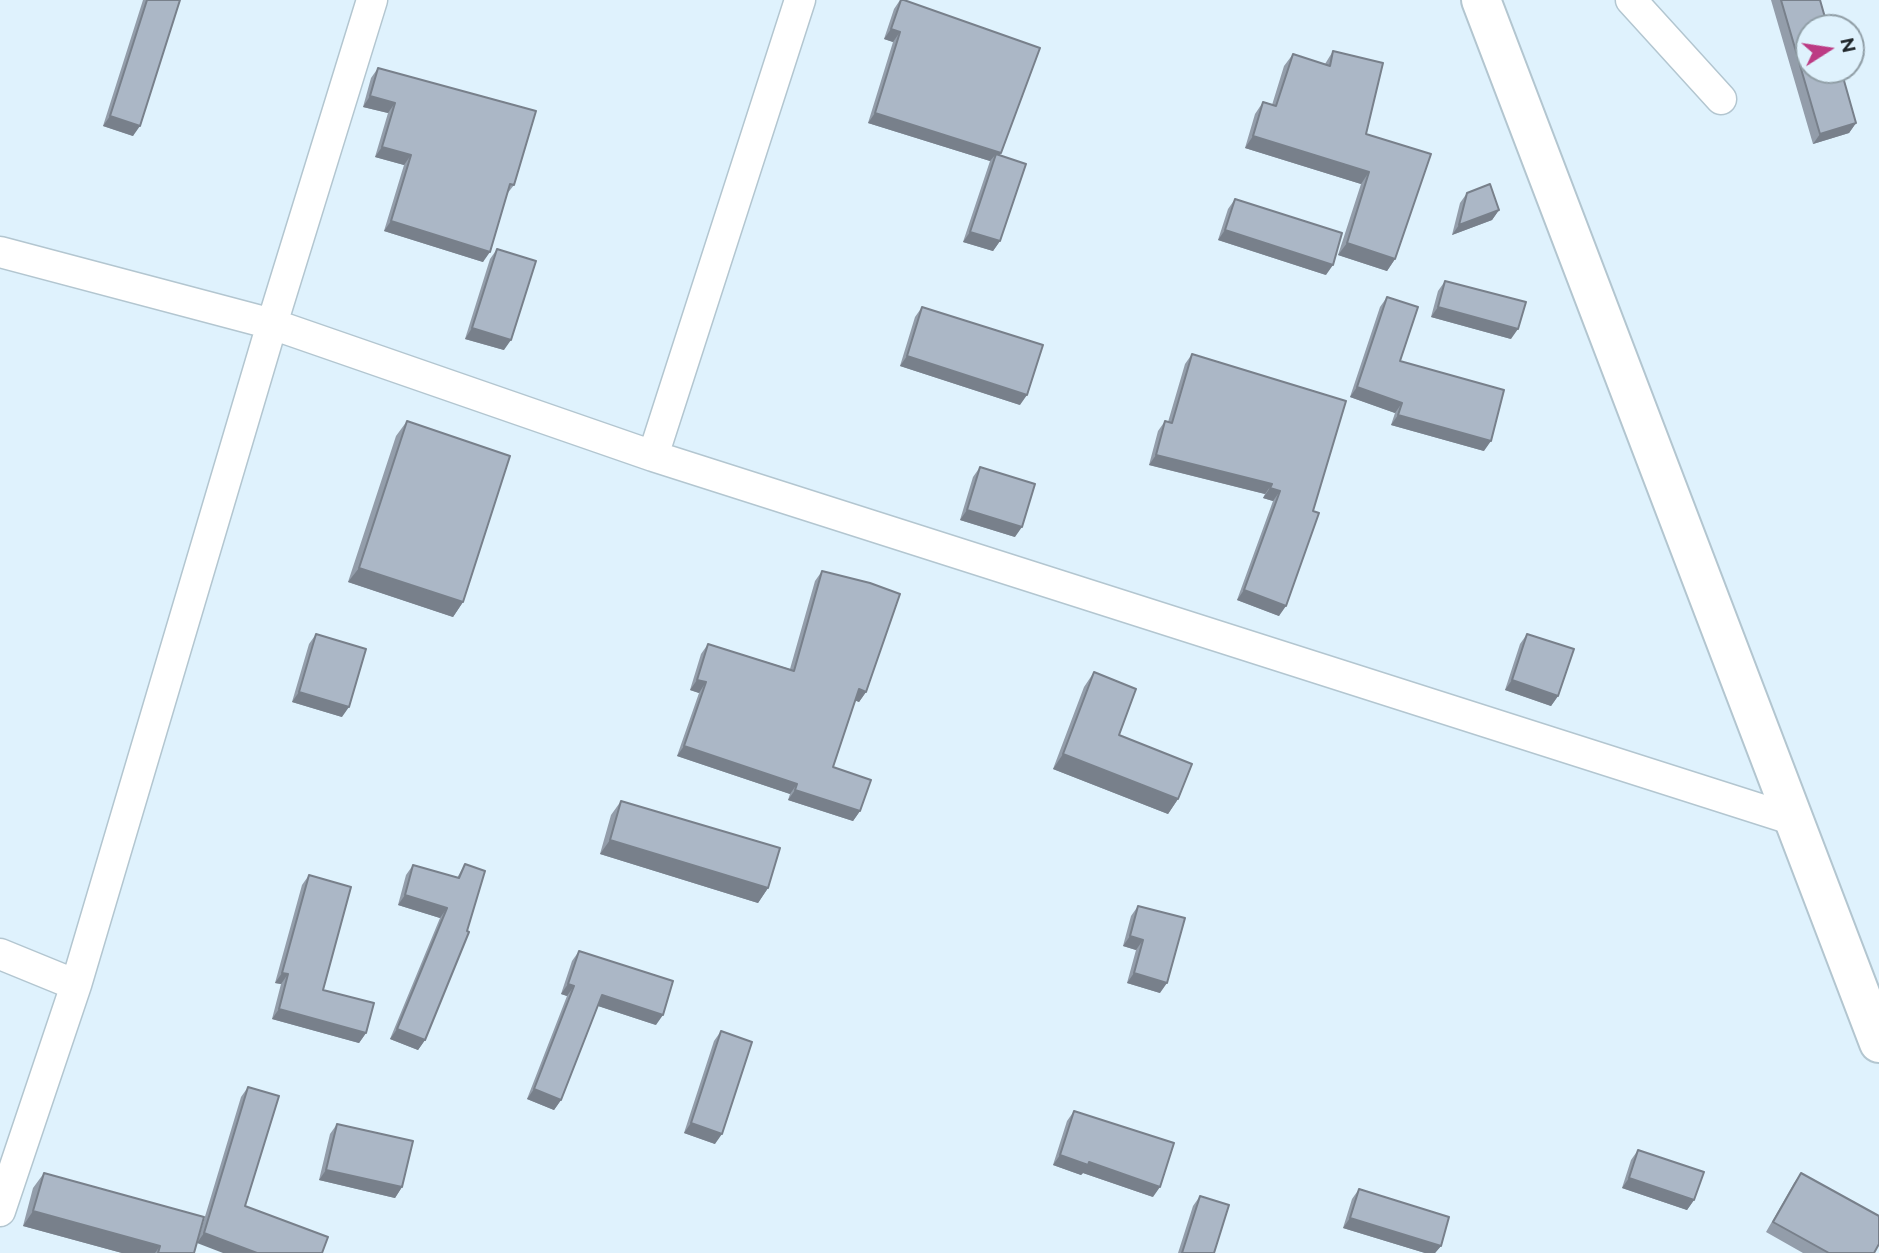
<!DOCTYPE html>
<html>
<head>
<meta charset="utf-8">
<style>
	body { margin:0 }
	#map { position:relative; width:1879px; height:1253px; overflow:hidden; background:#dff2fd; font-family:Raleway,sans-serif }
	canvas { display:block }
	.north { position:absolute; left:1795px; top:14px; width:70px; height:70px; box-sizing:border-box; background:#dff2fd; border:2px solid #919fa7; border-radius:50%; rotate:78deg; font-size:19px; font-weight:700; line-height:28px; text-align:center; color:#1c2327 }
	.north::after { content:''; display:block; margin:auto; width:24px; height:32px; background:#bc3b84; clip-path:polygon(50% 0,100% 100%,50% 72%,0 100%) }
</style>
</head>
<body>
<div id="map">
<canvas width="1879" height="1253"></canvas>
<div class="north">N</div>
</div>
<script>
const context = document.querySelector('canvas').getContext('2d');
context.lineJoin = 'round';
function trace(path, color, width, dash) {
  context.strokeStyle = color;
  context.lineWidth = width;
  context.lineCap = dash ? 'butt' : 'round';
  context.setLineDash(dash || []);
  context.stroke(path);
}
function fillPath(path, color) {
  context.fillStyle = color;
  context.fill(path, 'evenodd');
}
const street = new Path2D(`
	M1631,0L1721,99
	M0,252L272,324L653,456L1794,820
	M653,456L800,0
	M0,954L76,985
	M0,1211L76,985L272,324L372,0`);
const primary = new Path2D(`
	M1481,0L1879,1043`);
trace(street, '#b3c6d0', 33);
trace(primary, '#b3c6d0', 42);
trace(street, '#fff', 30);
trace(primary, '#fff', 38);
fillPath(new Path2D(`
	M143,0H180L133,136L103,126Z
	M900,0L1001,153L1000,155V241L993,251L963,242L990,161L868,123L893,42L884,39L894,9Z
	M1771,0H1820L1856,123L1849,133L1813,144Z
	M1333,51L1366,134L1395,259L1387,271L1338,255L1361,184L1245,148L1255,114L1263,102L1272,105L1284,66L1293,54L1325,64Z
	M378,68L514,185L507,194L483,262L384,231L404,165L375,157L388,113L363,107L371,78Z
	M1467,193L1499,210L1492,220L1452,235L1460,203Z
	M1235,199L1326,275L1218,240L1228,209Z
	M497,249L504,350L465,339L490,259Z
	M1445,281L1511,339L1431,317L1438,291Z
	M1387,297L1400,361L1484,451L1391,425L1395,413L1350,397L1380,307Z
	M922,307L1020,405L900,366L915,317Z
	M1192,354L1346,401L1279,616L1237,600L1273,501L1263,498L1265,494L1149,465L1158,431L1165,421L1168,422L1185,364Z
	M407,421L463,602L453,617L348,582L396,436Z
	M980,467L1015,537L960,520L973,477Z
	M822,571L866,692L859,702L855,700L833,767L860,811L853,821L788,800L790,794L677,756L699,693L690,690L701,654L708,644L790,669L815,581Z
	M316,634L342,717L292,702L309,644Z
	M1527,634L1558,696L1551,706L1505,690L1520,644Z
	M1094,672L1119,735L1178,799L1168,814L1053,769L1084,687Z
	M621,801L768,888L758,903L600,854L611,815Z
	M465,864L425,1040L418,1050L390,1039L440,918L398,905L406,875L413,865L457,878Z
	M309,875L323,990L366,1033L359,1043L272,1019L281,984L275,983L302,885Z
	M1138,906L1160,993L1127,983L1136,950L1123,946L1131,916Z
	M579,951L656,1025L598,1006L561,1100L554,1110L527,1099L567,996L561,994L572,961Z
	M721,1031L715,1144L684,1133L714,1041Z
	M248,1087L245,1206L197,1243L241,1097Z
	M1074,1111L1153,1197L1083,1173L1081,1175L1053,1165L1067,1121Z
	M337,1124L402,1187L395,1198L319,1180L330,1134Z
	M1638,1150L1694,1200L1687,1210L1622,1188L1631,1160Z
	M44,1173L194,1253H122L23,1226L33,1188Z
	M1801,1173L1874,1253H1803L1766,1232L1794,1183Z
	M1359,1189L1441,1246L1435,1253H1425L1343,1228L1352,1199Z
	M1200,1196L1214,1253H1178L1193,1206Z`), '#939daa');
fillPath(new Path2D(`
	M891,29L900,32L893,42L884,39Z
	M370,96L395,103L388,113L363,107Z
	M875,113L1001,153L994,163L996,154L990,161L868,123Z
	M110,116L140,126L133,136L103,126Z
	M1856,123L1849,133L1813,144L1820,134Z
	M1253,136L1369,172L1361,184L1245,148Z
	M382,147L411,155L404,165L375,157Z
	M1499,210L1492,220L1452,235L1459,225Z
	M391,221L490,252L483,262L384,231Z
	M1225,230L1333,265L1326,275L1218,240Z
	M970,232L1000,241L993,251L963,242Z
	M1347,243L1395,259L1387,271L1338,255Z
	M1438,307L1518,329L1511,339L1431,317Z
	M472,328L511,340L504,350L465,339Z
	M907,356L1027,395L1020,405L900,366Z
	M1357,387L1402,403L1395,413L1350,397Z
	M1398,415L1491,441L1484,451L1391,425Z
	M1156,455L1272,484L1265,494L1149,465Z
	M1270,488L1280,491L1273,501L1263,498Z
	M967,510L1022,527L1015,537L960,520Z
	M359,568L463,602L453,617L348,582Z
	M1244,590L1286,606L1279,616L1237,600Z
	M697,680L706,682L699,693L690,690Z
	M1512,680L1558,696L1551,706L1505,690Z
	M859,689L866,692L859,702L851,699Z
	M299,692L349,707L342,717L292,702Z
	M684,746L797,784L790,794L677,756Z
	M1063,754L1178,799L1168,814L1053,769Z
	M795,790L860,811L853,821L788,800Z
	M610,840L768,888L758,903L600,854Z
	M405,895L447,908L440,918L398,905Z
	M1130,936L1143,940L1136,950L1123,946Z
	M282,973L288,974L281,984L275,983Z
	M1134,973L1167,983L1160,993L1127,983Z
	M568,984L574,986L567,996L561,994Z
	M602,995L663,1015L656,1025L595,1005Z
	M279,1009L366,1033L359,1043L272,1019Z
	M397,1029L425,1040L418,1050L390,1039Z
	M534,1089L561,1100L554,1110L527,1099Z
	M691,1123L722,1134L715,1144L684,1133Z
	M1060,1155L1089,1162L1160,1187L1153,1197L1083,1173L1081,1175L1053,1165Z
	M326,1170L402,1187L395,1198L319,1180Z
	M1629,1178L1694,1200L1687,1210L1622,1188Z
	M33,1211L160,1246L155,1253H122L23,1226Z
	M1350,1218L1441,1246L1435,1253H1425L1343,1228Z
	M204,1233L257,1253H223L197,1243Z`), '#78808b');
const building = new Path2D(`
	M147,0H180L140,126L110,116Z
	M901,0H904L1040,48L1001,153L875,113L900,32L891,29Z
	M1781,0H1820L1828,28H1809V70H1841L1856,123L1820,134Z
	M1333,51L1383,63L1366,134L1431,154L1395,259L1347,243L1369,172L1253,136L1263,102L1276,106L1293,54L1330,66Z
	M378,68L536,111L514,185L510,184L490,252L391,221L411,155L382,147L395,103L370,96Z
	M996,154L1026,164L1000,241L970,232Z
	M1490,184L1499,210L1459,225L1467,193Z
	M1235,199L1342,233L1333,265L1225,230Z
	M497,249L536,261L511,340L472,328Z
	M1445,281L1526,302L1518,329L1438,307Z
	M1387,297L1418,307L1400,361L1504,390L1491,441L1398,415L1402,403L1357,387Z
	M922,307L1043,345L1027,395L907,356Z
	M1192,354L1346,401L1313,511L1319,513L1286,606L1244,590L1280,491L1270,488L1272,484L1156,455L1165,421L1172,423Z
	M407,421L510,456L463,602L359,568Z
	M980,467L1035,484L1022,527L967,510Z
	M822,571L870,583L900,594L866,692L859,689L833,767L871,780L860,811L795,790L797,784L684,746L706,682L697,680L708,644L794,671Z
	M316,634L366,649L349,707L299,692Z
	M1527,634L1574,649L1558,696L1512,680Z
	M1094,672L1136,689L1119,735L1192,764L1178,799L1063,754Z
	M621,801L780,848L768,888L610,840Z
	M465,864L485,871L467,931L469,932L425,1040L397,1029L447,908L405,895L413,865L459,878Z
	M309,875L351,887L323,990L374,1003L366,1033L279,1009L288,974L282,973Z
	M1138,906L1185,918L1167,983L1134,973L1143,940L1130,936Z
	M579,951L673,981L663,1015L602,995L561,1100L534,1089L574,986L568,984Z
	M721,1031L752,1042L722,1134L691,1123Z
	M248,1087L279,1096L245,1206L328,1237L322,1253H257L204,1233Z
	M1074,1111L1174,1143L1160,1187L1089,1162L1088,1165L1060,1155Z
	M337,1124L413,1141L402,1187L326,1170Z
	M1638,1150L1704,1172L1694,1200L1629,1178Z
	M44,1173L204,1217L194,1253H158L160,1246L33,1211Z
	M1801,1173L1879,1216V1244L1874,1253H1829L1773,1222Z
	M1359,1189L1449,1217L1441,1246L1350,1218Z
	M1200,1196L1229,1205L1214,1253H1182Z`);
fillPath(building, '#abb7c6');
trace(building, '#78808b', 2);
</script>
</body>
</html>
